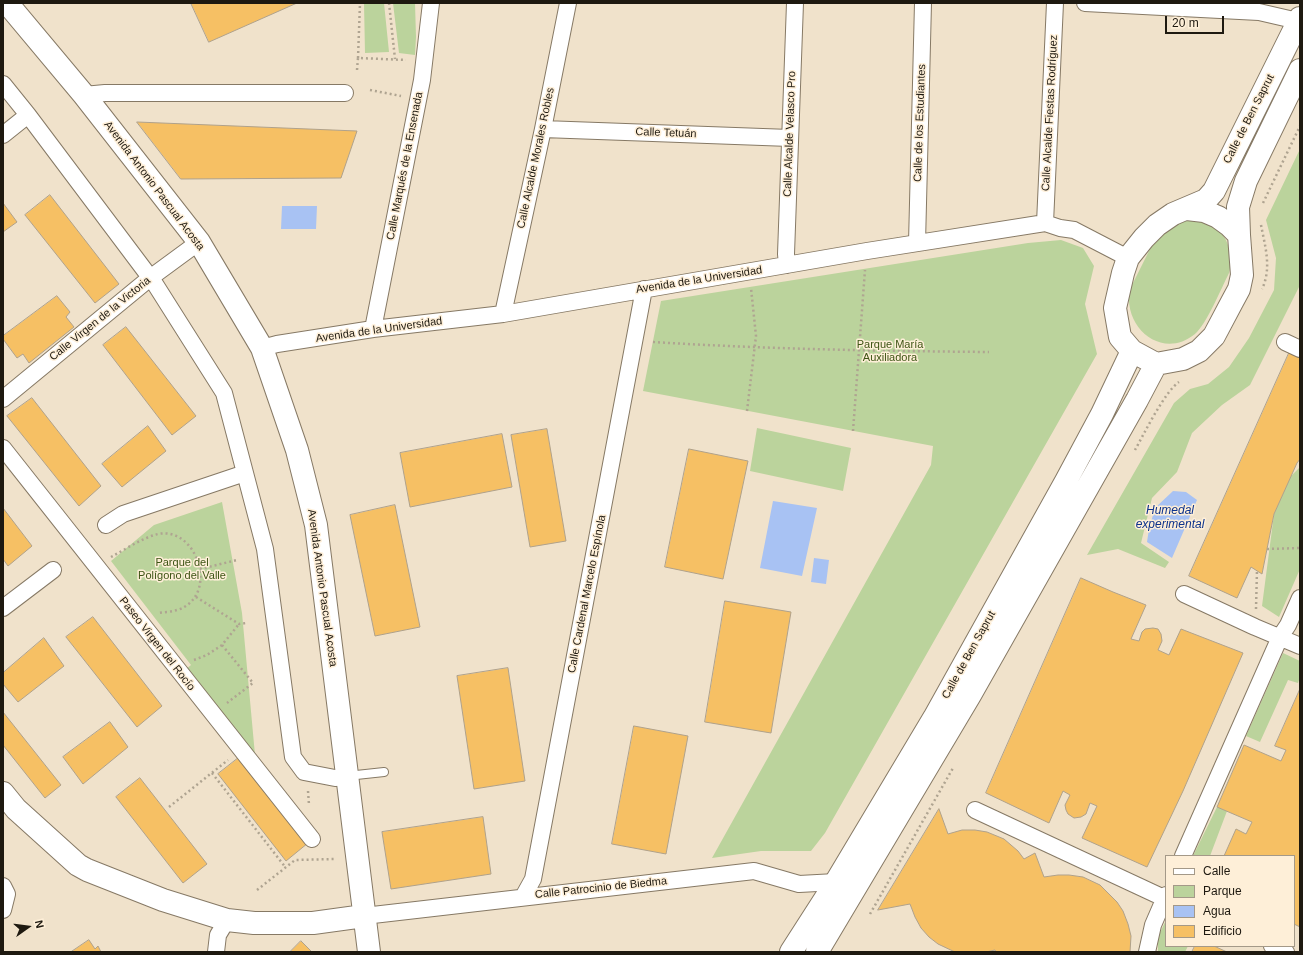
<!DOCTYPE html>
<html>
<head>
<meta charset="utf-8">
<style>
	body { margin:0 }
	#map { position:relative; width:1303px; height:955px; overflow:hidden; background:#f0e2cb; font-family:Arial,sans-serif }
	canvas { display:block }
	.frame { position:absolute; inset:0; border:4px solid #1e1910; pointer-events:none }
	.legend { position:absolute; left:1165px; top:855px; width:130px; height:92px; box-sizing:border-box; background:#feefd8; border:1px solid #a49988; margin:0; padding:5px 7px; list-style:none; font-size:12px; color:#1e1910 }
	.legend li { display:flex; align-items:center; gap:8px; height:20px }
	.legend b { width:20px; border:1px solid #a49988 }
	.north { position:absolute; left:8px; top:907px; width:40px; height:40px; -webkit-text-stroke:3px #feefd8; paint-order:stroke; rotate:76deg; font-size:11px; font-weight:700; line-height:16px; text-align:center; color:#1e1910 }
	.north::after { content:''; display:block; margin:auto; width:14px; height:18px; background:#1e1910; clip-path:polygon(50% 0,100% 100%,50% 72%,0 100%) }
	.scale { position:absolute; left:1165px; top:16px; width:59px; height:18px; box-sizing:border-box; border:2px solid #1e1910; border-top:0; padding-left:5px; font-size:12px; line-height:14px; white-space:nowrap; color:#1e1910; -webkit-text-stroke:3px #feefd8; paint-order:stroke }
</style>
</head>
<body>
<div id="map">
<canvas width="1303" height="955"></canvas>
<div class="frame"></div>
<ul class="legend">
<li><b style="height:5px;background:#fff"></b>Calle</li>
<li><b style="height:11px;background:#bbd39c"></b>Parque</li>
<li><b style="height:11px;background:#a8c2f3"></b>Agua</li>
<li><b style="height:11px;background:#f6c064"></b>Edificio</li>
</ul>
<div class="north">N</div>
<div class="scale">20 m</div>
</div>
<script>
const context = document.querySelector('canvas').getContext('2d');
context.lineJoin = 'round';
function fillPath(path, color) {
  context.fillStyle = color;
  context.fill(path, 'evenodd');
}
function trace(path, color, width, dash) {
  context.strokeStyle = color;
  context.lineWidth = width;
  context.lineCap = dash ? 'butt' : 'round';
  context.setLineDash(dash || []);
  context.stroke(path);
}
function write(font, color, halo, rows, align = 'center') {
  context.font = font + ' Arial,sans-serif';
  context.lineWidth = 3;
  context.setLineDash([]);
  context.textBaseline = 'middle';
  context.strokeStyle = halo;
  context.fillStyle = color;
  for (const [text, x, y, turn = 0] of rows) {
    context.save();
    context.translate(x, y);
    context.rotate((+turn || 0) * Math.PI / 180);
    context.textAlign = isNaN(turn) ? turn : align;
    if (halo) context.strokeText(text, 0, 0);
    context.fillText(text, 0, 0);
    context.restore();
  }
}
fillPath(new Path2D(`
	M364,3H384L389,52L365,53Z
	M393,3H415L416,37L415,55L399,53Z
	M1300,149V285L1250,385L1222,405L1192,433L1177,472L1152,498L1141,543L1169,562L1165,568L1118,549L1087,555L1174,403L1190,389L1208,384L1229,367L1249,338L1274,290L1276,258L1266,220Z
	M1184,219C1191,220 1202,219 1208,222C1227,231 1234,254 1229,273C1222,287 1206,325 1195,334C1162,361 1122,327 1130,289L1153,243L1160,233Z
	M1061,240L1083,248L1094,266L1085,304L1097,354L825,833L811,851H761L712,858L931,465L933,446L643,391L661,301L1028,243Z
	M757,428L851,448L843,491L750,471Z
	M1300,467V569L1279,617L1262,606L1274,514L1290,477Z
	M222,502L242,613L255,755L201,685L185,670L191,665L111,561L154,525Z
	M1283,653L1300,661V677L1298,683L1288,680L1260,742L1246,736Z
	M1217,807L1227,811L1210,856H1193Z
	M1166,920V946H1188L1185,952H1158V937Z`), '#bbd39c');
fillPath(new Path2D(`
	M282,206H317L316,229H281Z
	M1173,491L1186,492L1197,500L1172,558L1147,542L1149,529L1155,508Z
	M773,501L817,508L802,576L760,568Z
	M814,558L829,560L826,584L811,582Z`), '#a8c2f3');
const building = new Path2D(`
	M191,3H297L209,42Z
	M137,122L357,131L341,178L181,179Z
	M50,195L119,284L95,303L25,215Z
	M3,203L17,222L3,232Z
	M57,296L70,312L66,317L74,327L29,363L23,354L17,358L3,339V336Z
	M126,327L196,416L172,435L103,345Z
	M1290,351L1300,356V459L1297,463L1274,514L1262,574L1251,567L1237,598L1189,576Z
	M32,398L101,486L79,506L7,416Z
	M148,426L166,451L122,487L102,464Z
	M547,429L566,541L530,547L511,435Z
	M502,434L512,487L410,507L400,453Z
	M689,449L748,461L723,579L665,567Z
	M395,505L420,627L375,636L350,515Z
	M3,508L32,546L8,566L3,559Z
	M1081,578L1113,592L1146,605L1131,639L1139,641L1142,632L1145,629L1153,628L1158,629L1161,634L1162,641L1158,650L1169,655L1181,629L1243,653L1183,791L1147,867L1082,838L1097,806L1090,803L1086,814L1081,817L1074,818L1068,814L1066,810L1065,805L1070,795L1063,791L1049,823L986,793Z
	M725,601L791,612L771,733L705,722Z
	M93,617L162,706L137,727L66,637Z
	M44,638L64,666L18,702L3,684V673Z
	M508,668L525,781L474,789L457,676Z
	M1300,689V927L1294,924V856H1224L1236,829L1246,834L1252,822L1217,807L1244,745L1281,761L1286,750L1275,746Z
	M3,712L61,785L45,798L3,745Z
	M110,722L128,747L83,784L63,757Z
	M634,726L688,736L666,854L612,844Z
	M241,756L308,843L286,861L218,774Z
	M140,778L207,864L183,883L116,797Z
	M939,809L948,834L962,830H975L987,832L1004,839L1018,851L1024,859L1035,853L1044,877L1058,875H1069L1083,877L1100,885L1117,902L1123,911L1128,924L1131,936L1130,952H996L995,950L986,952H955L938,944L929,937L921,928L915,917L910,904L878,910Z
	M483,817L491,874L391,889L382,832Z
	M89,940L95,949L98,946L101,952H71Z
	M301,941L312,952H290Z
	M1195,946H1214L1227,952H1192Z`);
fillPath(building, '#f6c064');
trace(building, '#afa18b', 1);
const lane = new Path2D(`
	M347,776L384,772`);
const street = new Path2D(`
	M1085,3L1259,12L1298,21
	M3,84L28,115L155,284L224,393L265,549L293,757L304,772L335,778L347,777
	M84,95L105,93H345
	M543,129L790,138
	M3,135L28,115
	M1045,223L1055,3
	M917,243L923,3
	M787,265L786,254L795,3
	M503,314L543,129L568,3
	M373,329L422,80L431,3
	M1285,342L1300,349
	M262,348L277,344L373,329L503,314L867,251L1045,223L1060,228L1074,230L1128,258
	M3,399L150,278L199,242
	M3,448L312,839
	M106,525L123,514L245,473
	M1184,594L1255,627L1300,646
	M3,608L53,570
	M975,810L1166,899
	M1183,856L1280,637L1288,625L1300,598
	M3,886L7,894L3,910
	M523,897L533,879L644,289
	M364,916L754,871L799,884L836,882
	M1272,946L1286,952
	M216,952L218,935L227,920
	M1147,952L1153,925L1166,895`);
const secondary = new Path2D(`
	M7,3L84,95L199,242L262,348L297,450L316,525L369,952
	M1187,209L1204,211L1218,217L1229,225L1239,235L1242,275L1239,289L1232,302L1214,336L1199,351L1183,359L1156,364L1132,351L1120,337L1115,308L1123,273L1128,258L1144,238L1157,225L1173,214L1206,200L1214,191L1300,18
	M1239,235L1238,207L1246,181L1300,70
	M3,793L16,809L78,865L87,870L163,900L227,920L254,923H313L364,916
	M791,952L836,882L934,718L1066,481L1102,414L1132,351
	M817,952L970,695L1137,400L1156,364`);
trace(lane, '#867965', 10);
trace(street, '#867965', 18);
trace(secondary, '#867965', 24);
trace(new Path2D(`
	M389,3L395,59
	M358,58L360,3
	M357,70L358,58L406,60
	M370,90L401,96
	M1263,203L1300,126
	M1261,225C1265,246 1272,268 1262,289
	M653,342C765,349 877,351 989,352
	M747,411L756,336L751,288
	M853,431L865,270
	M1135,450C1144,434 1165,391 1179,382
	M1267,549L1300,548
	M111,557C126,549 142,538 158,534C198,526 220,597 177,610C171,612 164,612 158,613
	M200,569L237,560
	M196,597L239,624L246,623
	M1256,609L1257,570
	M222,645L253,683L227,703
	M194,660L207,655L222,645L239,624
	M212,773L286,868
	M308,791L309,805
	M169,807L228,760
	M257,890L295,860L336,859
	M870,914L953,768`), '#afa491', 2.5, [2, 3]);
trace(lane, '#fff', 8);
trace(street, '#fff', 16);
trace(secondary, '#fff', 22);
write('11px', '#1e1910', '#feefd8', [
	["Calle Alcalde Fiestas Rodríguez",1050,113,-87],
	["Calle de Ben Saprut",1249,119,-63],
	["Calle de los Estudiantes",920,123,-88],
	["Calle Tetuán",666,133,2],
	["Calle Alcalde Velasco Pro",790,134,-88],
	["Calle Alcalde Morales Robles",536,158,-78],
	["Calle Marqués de la Ensenada",405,166,-79],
	["Avenida Antonio Pascual Acosta",154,186,53],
	["Avenida de la Universidad",699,280,-9],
	["Calle Virgen de la Victoria",100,319,-39],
	["Avenida de la Universidad",379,330,-8],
	["Avenida Antonio Pascual Acosta",322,588,82],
	["Calle Cardenal Marcelo Espínola",587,594,-79],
	["Paseo Virgen del Rocío",157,644,52],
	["Calle de Ben Saprut",969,655,-61],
	["Calle Patrocinio de Biedma",601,888,-6]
]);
write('11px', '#3d5414', '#feefd8', [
	["Parque María",890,345],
	["Auxiliadora",890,358],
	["Parque del",182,563],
	["Polígono del Valle",182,576]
]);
write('italic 12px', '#0c328c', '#feefd8', [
	["Humedal",1170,511],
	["experimental",1170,525]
]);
</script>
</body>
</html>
